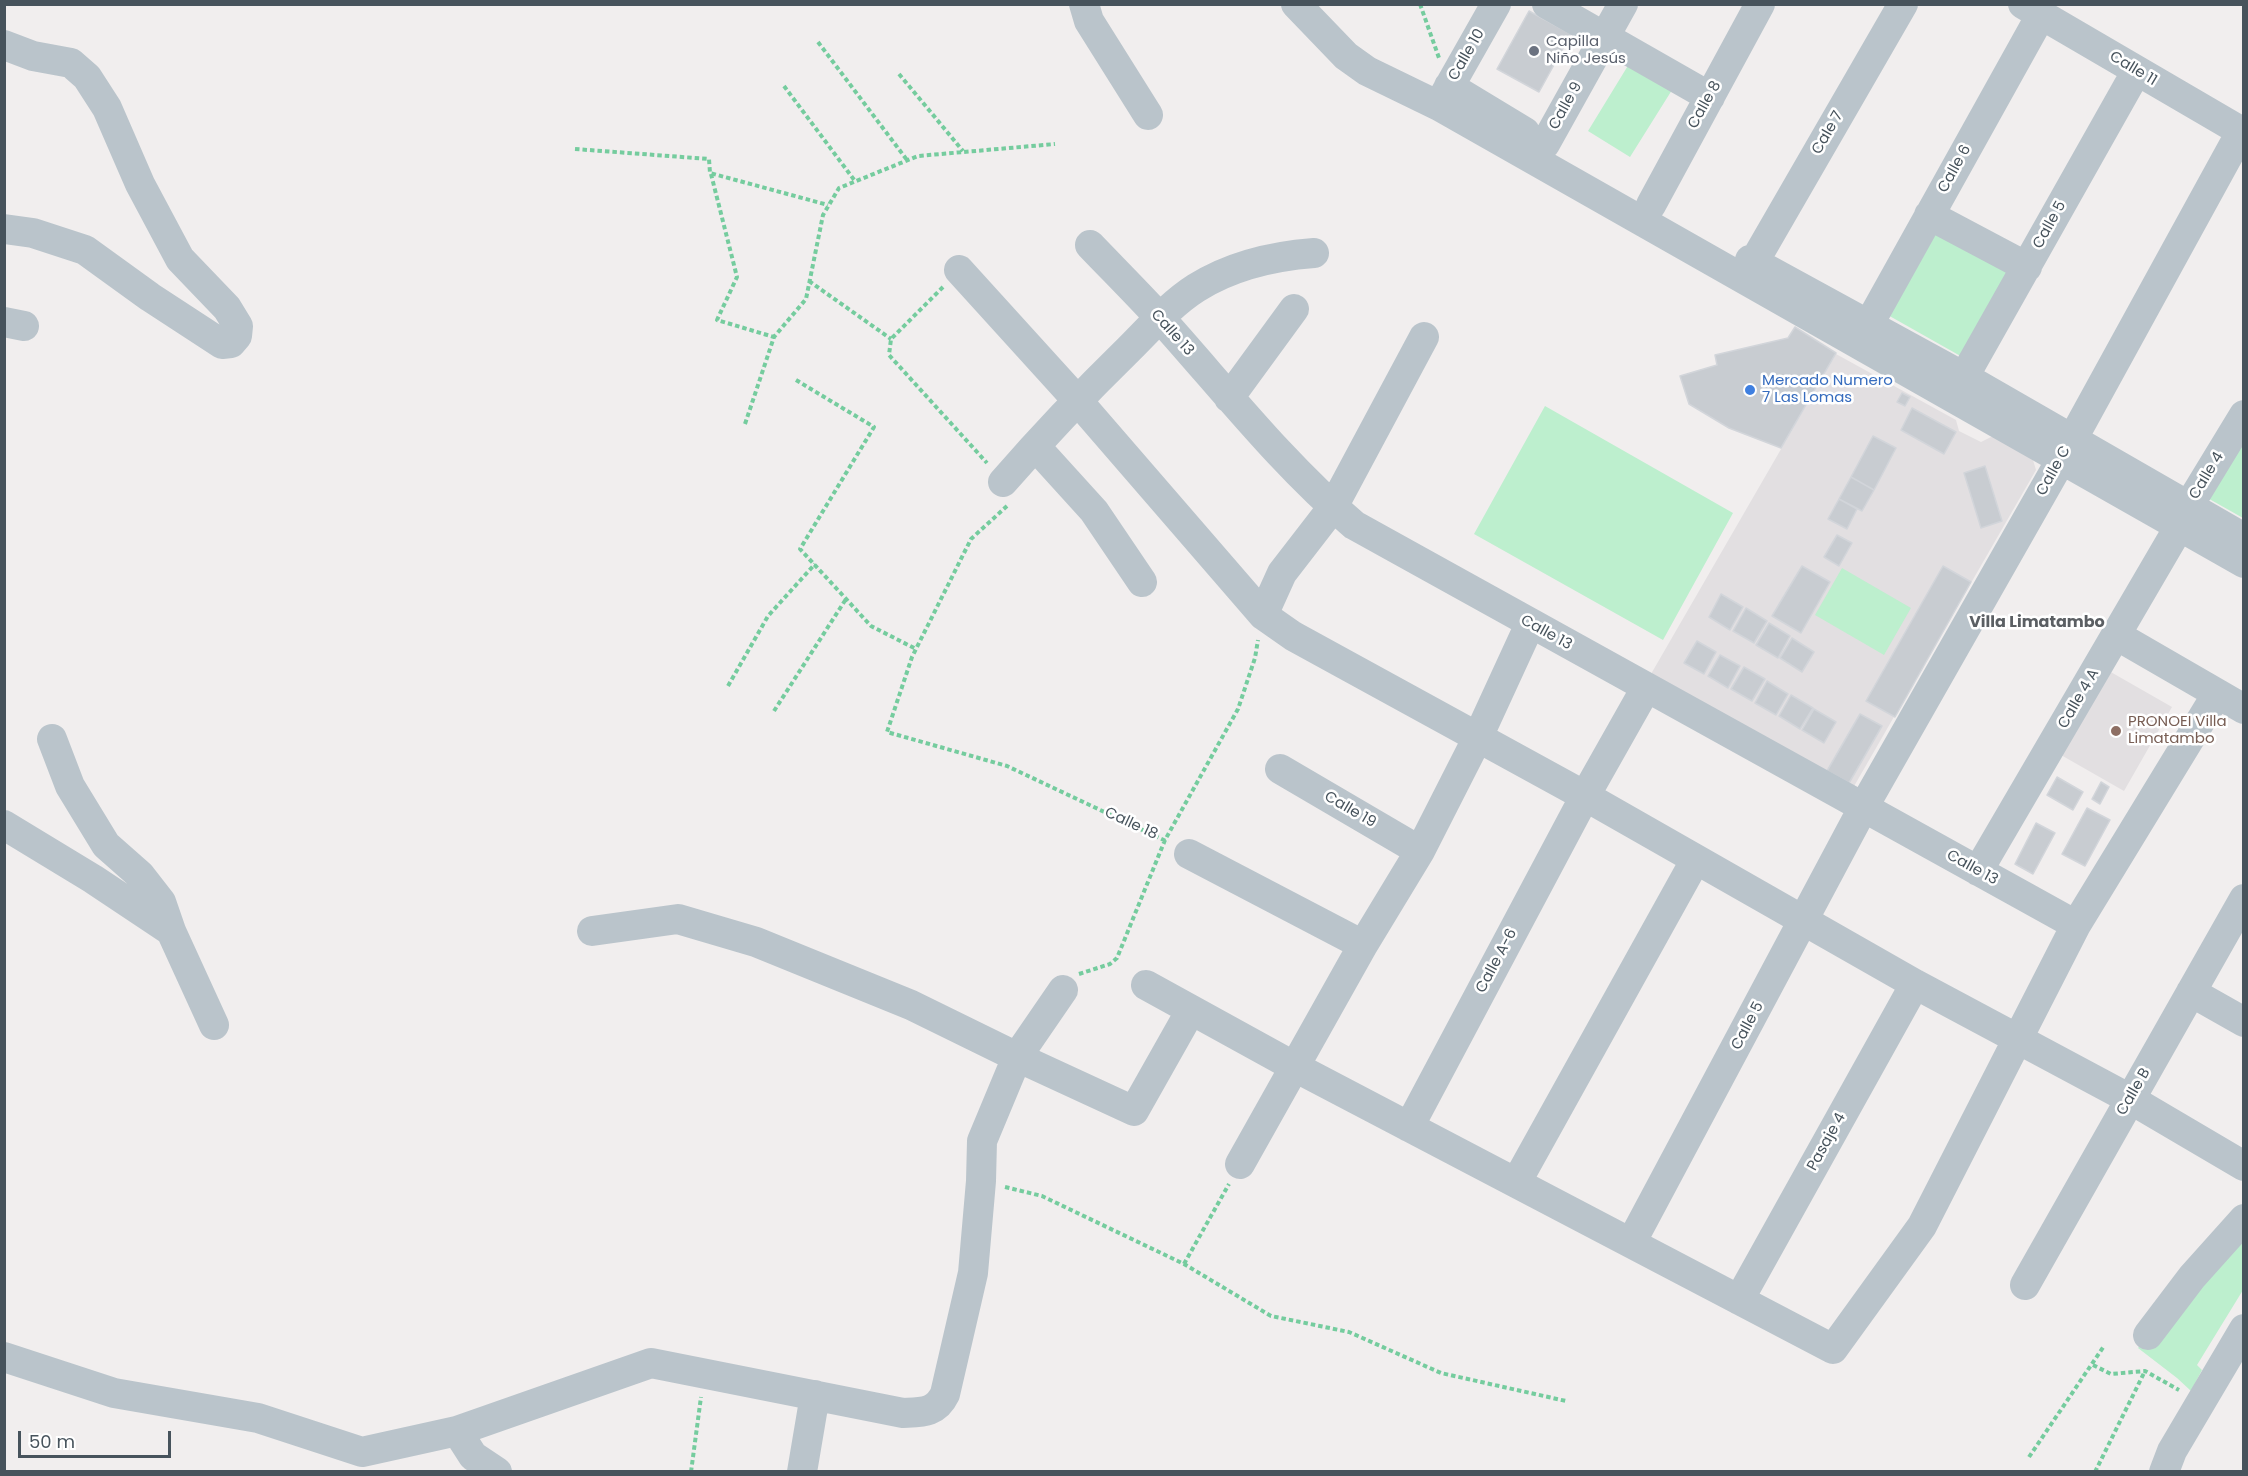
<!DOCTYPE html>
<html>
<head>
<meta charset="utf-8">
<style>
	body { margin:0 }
	#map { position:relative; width:2248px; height:1476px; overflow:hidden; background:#f1eeee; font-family:Poppins,sans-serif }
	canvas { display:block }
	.frame { position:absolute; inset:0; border:6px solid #47535c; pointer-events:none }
	.scale { position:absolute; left:18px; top:1431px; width:153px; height:27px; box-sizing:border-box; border:3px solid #47535c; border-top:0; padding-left:8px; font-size:18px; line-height:21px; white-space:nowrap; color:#47535c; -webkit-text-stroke:4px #fff; paint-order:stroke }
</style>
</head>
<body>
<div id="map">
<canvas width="2248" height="1476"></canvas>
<div class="frame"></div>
<div class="scale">50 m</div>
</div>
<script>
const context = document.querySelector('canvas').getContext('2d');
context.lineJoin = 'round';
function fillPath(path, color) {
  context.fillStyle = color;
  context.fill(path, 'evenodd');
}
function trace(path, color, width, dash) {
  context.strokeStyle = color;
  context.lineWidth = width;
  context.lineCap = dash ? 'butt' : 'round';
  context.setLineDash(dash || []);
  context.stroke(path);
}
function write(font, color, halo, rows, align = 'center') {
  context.font = font + ' Poppins,sans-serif';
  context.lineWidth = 5;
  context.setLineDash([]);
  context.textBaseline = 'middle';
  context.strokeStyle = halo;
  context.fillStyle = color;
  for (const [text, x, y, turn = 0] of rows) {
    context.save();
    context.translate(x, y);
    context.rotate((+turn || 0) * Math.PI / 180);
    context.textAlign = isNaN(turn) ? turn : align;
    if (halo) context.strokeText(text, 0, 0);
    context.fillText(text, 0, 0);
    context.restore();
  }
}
fillPath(new Path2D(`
	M1836,354L1956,420L1959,431L1981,442L1995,435L2033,460L2036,470L1853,788L1651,674Z
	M2109,671L2172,707L2124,791L2061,755Z`), '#e2dfe1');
fillPath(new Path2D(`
	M1629,64L1672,90L1630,157L1588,131Z
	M1934,227L2012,271L1964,358L1886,314Z
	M1545,406L1733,513L1663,640L1474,534Z
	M2243,425V518L2204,496Z
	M1842,568L1911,608L1884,655L1815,615Z
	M2243,1225V1290L2197,1365L2202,1370L2191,1391L2177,1378L2138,1348Z`), '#bdefce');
const building = new Path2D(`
	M1529,11L1571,34L1539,92L1497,69Z
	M1795,327L1836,353L1781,448L1729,428L1689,404L1680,376L1717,365L1715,355L1788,338Z
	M1902,393L1910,397L1905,406L1897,402Z
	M1912,408L1956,432L1944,454L1901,430Z
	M1873,436L1896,448L1874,490L1851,477Z
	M1985,466L2002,521L1981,528L1964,473Z
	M1851,477L1874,490L1862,511L1839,499Z
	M1839,499L1857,509L1847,529L1828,519Z
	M1837,535L1852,543L1839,566L1824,557Z
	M1802,566L1830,582L1801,633L1772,616Z
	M1943,566L1971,582L1895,717L1866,701Z
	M1721,594L1743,607L1730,630L1709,617Z
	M1746,608L1767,621L1754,643L1733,631Z
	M1769,623L1790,636L1778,658L1756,645Z
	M1792,638L1814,652L1802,672L1780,658Z
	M1697,641L1716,652L1704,674L1684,663Z
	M1720,655L1740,666L1728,688L1708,676Z
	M1744,667L1765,679L1752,701L1731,689Z
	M1767,681L1788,694L1776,715L1755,703Z
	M1791,695L1813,708L1800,729L1779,716Z
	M1814,709L1836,722L1824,743L1802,730Z
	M1860,714L1882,726L1849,783L1827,771Z
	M2057,777L2083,792L2073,810L2047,795Z
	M2101,782L2109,787L2100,804L2092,799Z
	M2087,808L2110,820L2085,866L2062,854Z
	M2036,823L2055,833L2033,874L2015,864Z`);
fillPath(building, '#c8ccd1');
trace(building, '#d2d5da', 1.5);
trace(new Path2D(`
	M1420,4L1439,58
	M818,42L907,160
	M899,74L963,151
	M784,86L855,181
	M575,149L709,159L710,173L828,205
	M711,174L737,277L717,320L774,337
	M809,281L891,339
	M943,287L891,339L889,355L987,463
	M796,380L874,427L800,549L871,626L916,649
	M745,424L774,337L806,299L823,215L839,188L918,156L1055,144
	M1007,506L971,539L912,657L887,732L1007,766L1168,842
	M728,686L768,616L815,564
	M774,711L846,599
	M1079,974L1110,964L1117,958L1165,840L1238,709L1255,658L1258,640
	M1005,1187L1042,1196L1184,1264L1271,1316L1349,1332L1441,1373L1566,1401
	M1184,1264L1229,1184
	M2093,1365L2111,1374L2145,1371L2179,1390
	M2029,1457L2104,1346
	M691,1472L701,1397
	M2095,1472L2145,1371`), '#75cc9e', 4, [4.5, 3]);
trace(new Path2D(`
	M1084,4L1089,21L1148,115
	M1296,4L1346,56L1367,71L1439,106L2244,563
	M1547,4L1710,97
	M2023,4L2244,133
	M4,45L33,56L71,63L87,77L107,108L140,184L180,259L227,308L238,326L237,336L231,343L222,344L150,297L85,250L33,233L4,229
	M1449,86L1525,132
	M1440,103L1496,4
	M1545,144L1623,4
	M1651,205L1760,4
	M1929,215L2027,267
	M1090,245C1113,269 1137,293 1160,318C1223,388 1282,464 1354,525L2076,925
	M1750,260L1964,377L2244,538
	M1754,262L1903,4
	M959,270L1077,400L1263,615L1293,636L1585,796L1915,984L2130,1099L2244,1166
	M4,322L24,326
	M1869,324L2041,15
	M1964,377L2136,72
	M1229,398L1294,309
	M1035,446L1094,511L1142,582
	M1003,482C1043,436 1085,392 1129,349C1150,328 1171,304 1196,288C1231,266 1274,256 1314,253
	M2188,507L2244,415
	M1263,615L1282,573L1333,507L1424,337
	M2116,635L2244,709
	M52,739L70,786L106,845L140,875L161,902L171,931L214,1025
	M1280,769L1420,851
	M4,825L93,879L171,931
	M1189,854L1363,945
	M1978,871L2179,527
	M592,931L678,919L756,942L911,1005L1017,1057L1134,1111L1191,1010
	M1146,985L1295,1067L1833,1349L1922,1226L2076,925L2217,694
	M2191,992L2244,1022
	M1409,1127L1585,796L1646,688
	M1240,1164L1363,945L1420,851L1478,737L1530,624
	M1516,1183L1696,859
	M1631,1243L1863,808L2061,460L2241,132
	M2025,1285L2244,899
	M1739,1300L1915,984
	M2148,1335L2192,1277L2244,1219
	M4,1357L114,1393L258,1418L362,1452L457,1431L651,1363L903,1413C922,1412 936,1413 945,1394L973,1273L981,1181L982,1141L1017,1057L1063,990
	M457,1431L473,1456L497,1472
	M802,1472L815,1395
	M2164,1472L2172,1451L2244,1329`), '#bac4cb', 30);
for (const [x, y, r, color] of [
	[1534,51,6,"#6b7280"],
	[1750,390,6,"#3f7fe0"],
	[2116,731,6,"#8d6e63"]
]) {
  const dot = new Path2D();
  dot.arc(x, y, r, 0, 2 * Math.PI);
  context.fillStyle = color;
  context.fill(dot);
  trace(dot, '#fff', 2);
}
write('15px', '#5b616d', '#fff', [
	["Capilla",1546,42],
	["Niño Jesús",1546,59]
], 'left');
write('15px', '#47535c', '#fff', [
	["Calle 10",1467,55,-60],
	["Calle 11",2133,69,31],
	["Calle 8",1705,105,-61],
	["Calle 9",1566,106,-61],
	["Cale 7",1828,133,-60],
	["Calle 6",1955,169,-61],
	["Calle 5",2050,225,-61],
	["Calle 13",1172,333,48],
	["Calle C",2054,471,-61],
	["Calle 4",2207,476,-59],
	["Calle 13",1546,633,29],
	["Calle 4 A",2079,699,-60],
	["Calle 19",1350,810,30],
	["Calle 18",1131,824,25],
	["Calle 13",1972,868,29],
	["Calle A-6",1497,961,-62],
	["Calle 5",1748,1026,-62],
	["Calle B",2134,1092,-60],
	["Pasaje 4",1827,1142,-61]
]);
write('15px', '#366cbe', '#fff', [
	["Mercado Numero",1762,381],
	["7 Las Lomas",1762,398]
], 'left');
write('15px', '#785e54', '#fff', [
	["PRONOEI Villa",2128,722],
	["Limatambo",2128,739]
], 'left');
write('bold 16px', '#5b5f63', '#fff', [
	["Villa Limatambo",2037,623]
]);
</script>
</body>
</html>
